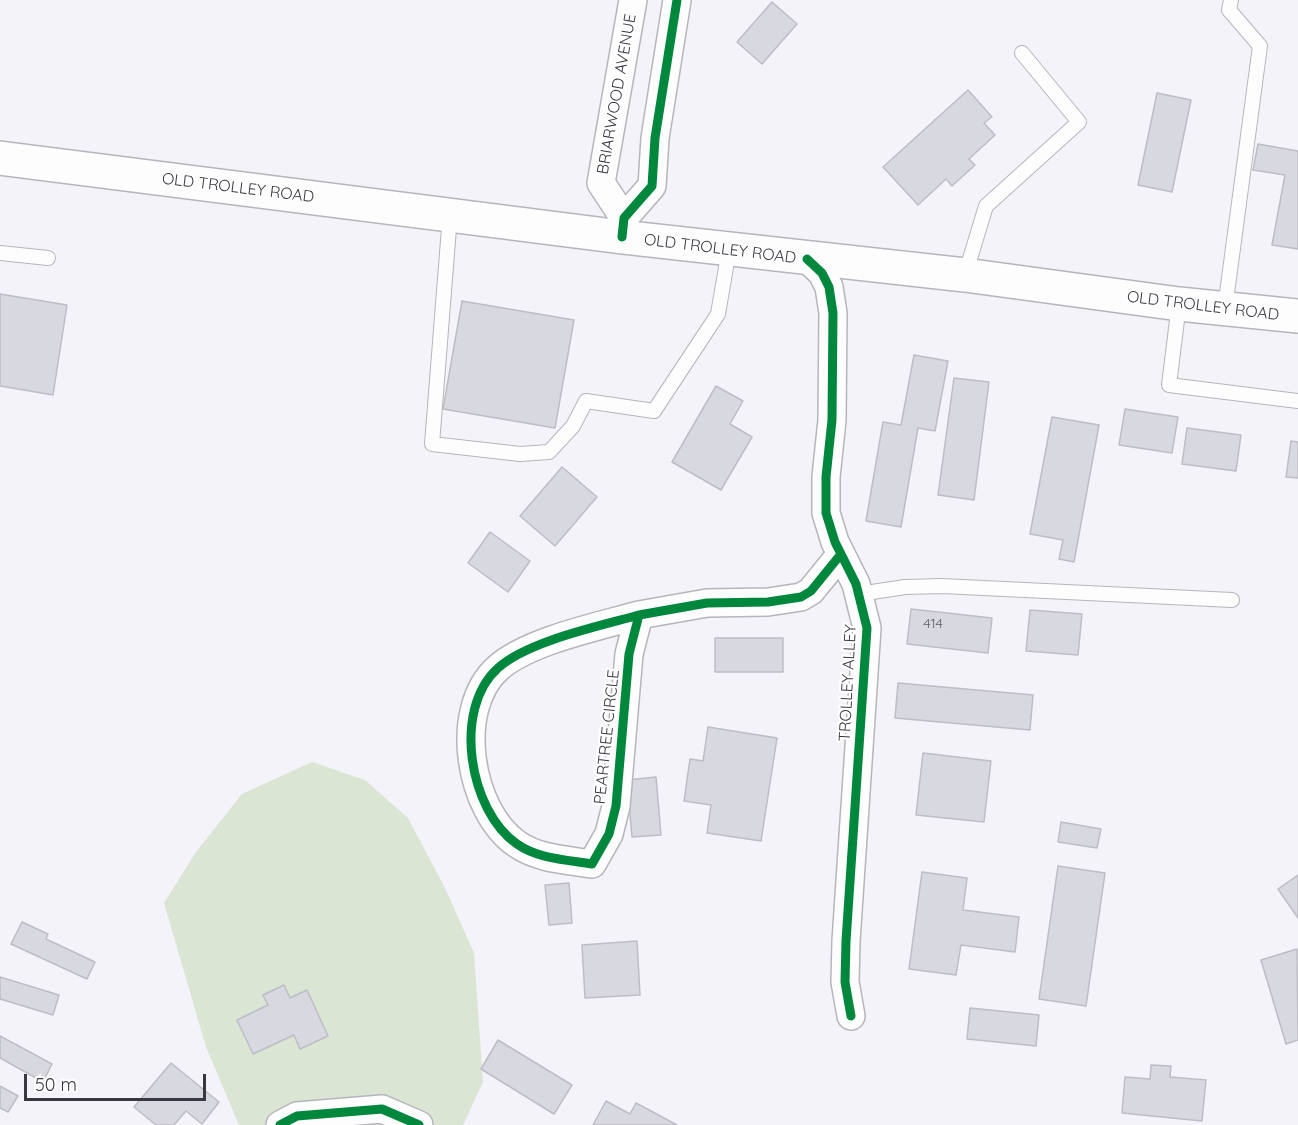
<!DOCTYPE html>
<html>
<head>
<meta charset="utf-8">
<style>
	body { margin:0 }
	#map { position:relative; width:1298px; height:1125px; overflow:hidden; background:#f4f3f9; font-family:Quicksand,sans-serif }
	canvas { display:block }
	.scale { position:absolute; left:24px; top:1074px; width:182px; height:27px; box-sizing:border-box; border:3px solid #393742; border-top:0; padding-left:8px; font-size:18px; line-height:21px; white-space:nowrap; color:#393742; -webkit-text-stroke:4px #fff; paint-order:stroke }
</style>
</head>
<body>
<div id="map">
<canvas width="1298" height="1125"></canvas>
<div class="scale">50 m</div>
</div>
<script>
const context = document.querySelector('canvas').getContext('2d');
context.lineJoin = 'round';
function fillPath(path, color) {
  context.fillStyle = color;
  context.fill(path, 'evenodd');
}
function trace(path, color, width, dash) {
  context.strokeStyle = color;
  context.lineWidth = width;
  context.lineCap = dash ? 'butt' : 'round';
  context.setLineDash(dash || []);
  context.stroke(path);
}
function write(font, color, halo, rows, align = 'center') {
  context.font = font + ' Quicksand,sans-serif';
  context.lineWidth = 4.5;
  context.setLineDash([]);
  context.textBaseline = 'middle';
  context.strokeStyle = halo;
  context.fillStyle = color;
  for (const [text, x, y, turn = 0] of rows) {
    context.save();
    context.translate(x, y);
    context.rotate((+turn || 0) * Math.PI / 180);
    context.textAlign = isNaN(turn) ? turn : align;
    if (halo) context.strokeText(text, 0, 0);
    context.fillText(text, 0, 0);
    context.restore();
  }
}
fillPath(new Path2D(`
	M312,762L365,780L408,818L445,888L474,953L483,1082L463,1125H239L206,1047L164,903L196,852L242,794Z`), '#dbe5d4');
const building = new Path2D(`
	M772,2L797,24L762,64L737,42Z
	M968,90L992,117L984,123L995,135L969,159L975,165L952,186L946,179L918,205L883,167Z
	M1157,93L1191,100L1172,192L1138,185Z
	M1258,144L1298,151V249L1272,245L1285,175L1253,170Z
	M0,294L67,305L53,395L0,386Z
	M462,301L574,320L555,428L443,409Z
	M914,355L948,361L935,431L918,428L901,527L866,521L883,422L901,425Z
	M954,378L989,382L974,500L938,495Z
	M716,386L743,401L730,424L752,437L721,490L672,462Z
	M1125,409L1178,417L1172,453L1119,445Z
	M1052,417L1099,425L1074,562L1059,559L1063,540L1030,534Z
	M1187,428L1241,435L1236,471L1182,464Z
	M1291,441L1298,442V478L1286,477Z
	M562,467L597,497L555,546L520,516Z
	M490,532L530,561L508,592L468,563Z
	M911,609L992,618L988,653L907,644Z
	M1030,610L1082,614L1078,655L1026,651Z
	M715,638H783V672H715Z
	M898,683L1033,695L1030,730L895,718Z
	M708,727L777,738L761,841L707,833L711,805L684,801L690,759L703,761Z
	M923,753L991,761L984,822L916,815Z
	M656,777L661,835L632,837L627,780Z
	M1061,822L1101,829L1097,848L1058,842Z
	M1058,866L1105,873L1086,1006L1039,999Z
	M922,872L967,878L963,910L1019,917L1015,952L961,945L956,975L909,969Z
	M1298,875V918L1278,889Z
	M569,883L572,923L549,925L545,885Z
	M22,922L48,934L46,939L95,962L87,979L11,944Z
	M637,941L640,995L585,998L582,945Z
	M1297,949L1298,1040L1286,1044L1261,960Z
	M0,977L59,995L53,1015L0,999Z
	M284,985L290,998L307,990L328,1036L300,1049L294,1035L253,1054L237,1020L268,1005L263,995Z
	M970,1008L1039,1015L1036,1046L967,1039Z
	M0,1036L52,1064L43,1082L0,1058Z
	M498,1040L572,1085L554,1114L481,1069Z
	M171,1063L219,1102L202,1124L186,1111L174,1125H156L134,1107Z
	M1151,1065L1171,1066L1170,1077L1206,1080L1202,1121L1122,1113L1125,1077L1150,1079Z
	M0,1086L18,1096L8,1112L0,1108Z
	M606,1101L630,1114L636,1103L677,1125H593Z`);
fillPath(building, '#d8d8e0');
trace(building, '#bebdc5', 1.5);
const lane = new Path2D(`
	M450,215L432,444L520,454L549,452L573,426L586,401L654,411L718,314L729,250
	M0,253L48,258
	M965,275L986,206L1079,122L1022,53
	M1179,304L1169,385L1298,401
	M1225,308L1260,46L1229,10L1231,0
	M859,594L905,587L942,586L1232,600`);
const street = new Path2D(`
	M624,218L601,183L633,0
	M622,237L624,218L652,186L655,138L677,0
	M807,259L822,273L829,287L833,313L832,420L826,477V513L835,542L856,584L867,628L846,941L845,982L851,1016
	M639,615C600,626 528,641 498,668C452,709 469,811 517,844C538,859 568,860 592,864L609,834L616,806L629,654L639,615L707,603L768,602L801,597L811,591L841,554
	M280,1125L297,1116L382,1109L419,1125`);
const primary = new Path2D(`
	M0,158L622,237L965,275L1179,304L1298,316`);
trace(lane, '#b6b5bd', 16);
trace(street, '#b6b5bd', 30);
trace(primary, '#b6b5bd', 36);
trace(lane, '#fdfdfe', 14);
trace(street, '#fdfdfe', 27);
trace(primary, '#fdfdfe', 33);
trace(new Path2D(`
	M622,237L624,218L652,186L655,138L677,0
	M807,259L822,273L829,287L833,313L832,420L826,477V513L835,542L856,584L867,628L846,941L845,982L851,1016
	M639,615C600,626 528,641 498,668C452,709 469,811 517,844C538,859 568,860 592,864L609,834L616,806L629,654L639,615L707,603L768,602L801,597L811,591L841,554
	M280,1125L297,1116L382,1109L419,1125`), '#00873e', 9);
write('14px', '#615f6a', null, [
	["414",933,624]
]);
write('16px', '#393742', '#fff', [
	["BRIARWOOD AVENUE",617,94,-80],
	["OLD TROLLEY ROAD",238,188,7],
	["OLD TROLLEY ROAD",720,249,7],
	["OLD TROLLEY ROAD",1203,306,7],
	["TROLLEY ALLEY",848,683,-87],
	["PEARTREE CIRCLE",607,737,-84]
]);
</script>
</body>
</html>
